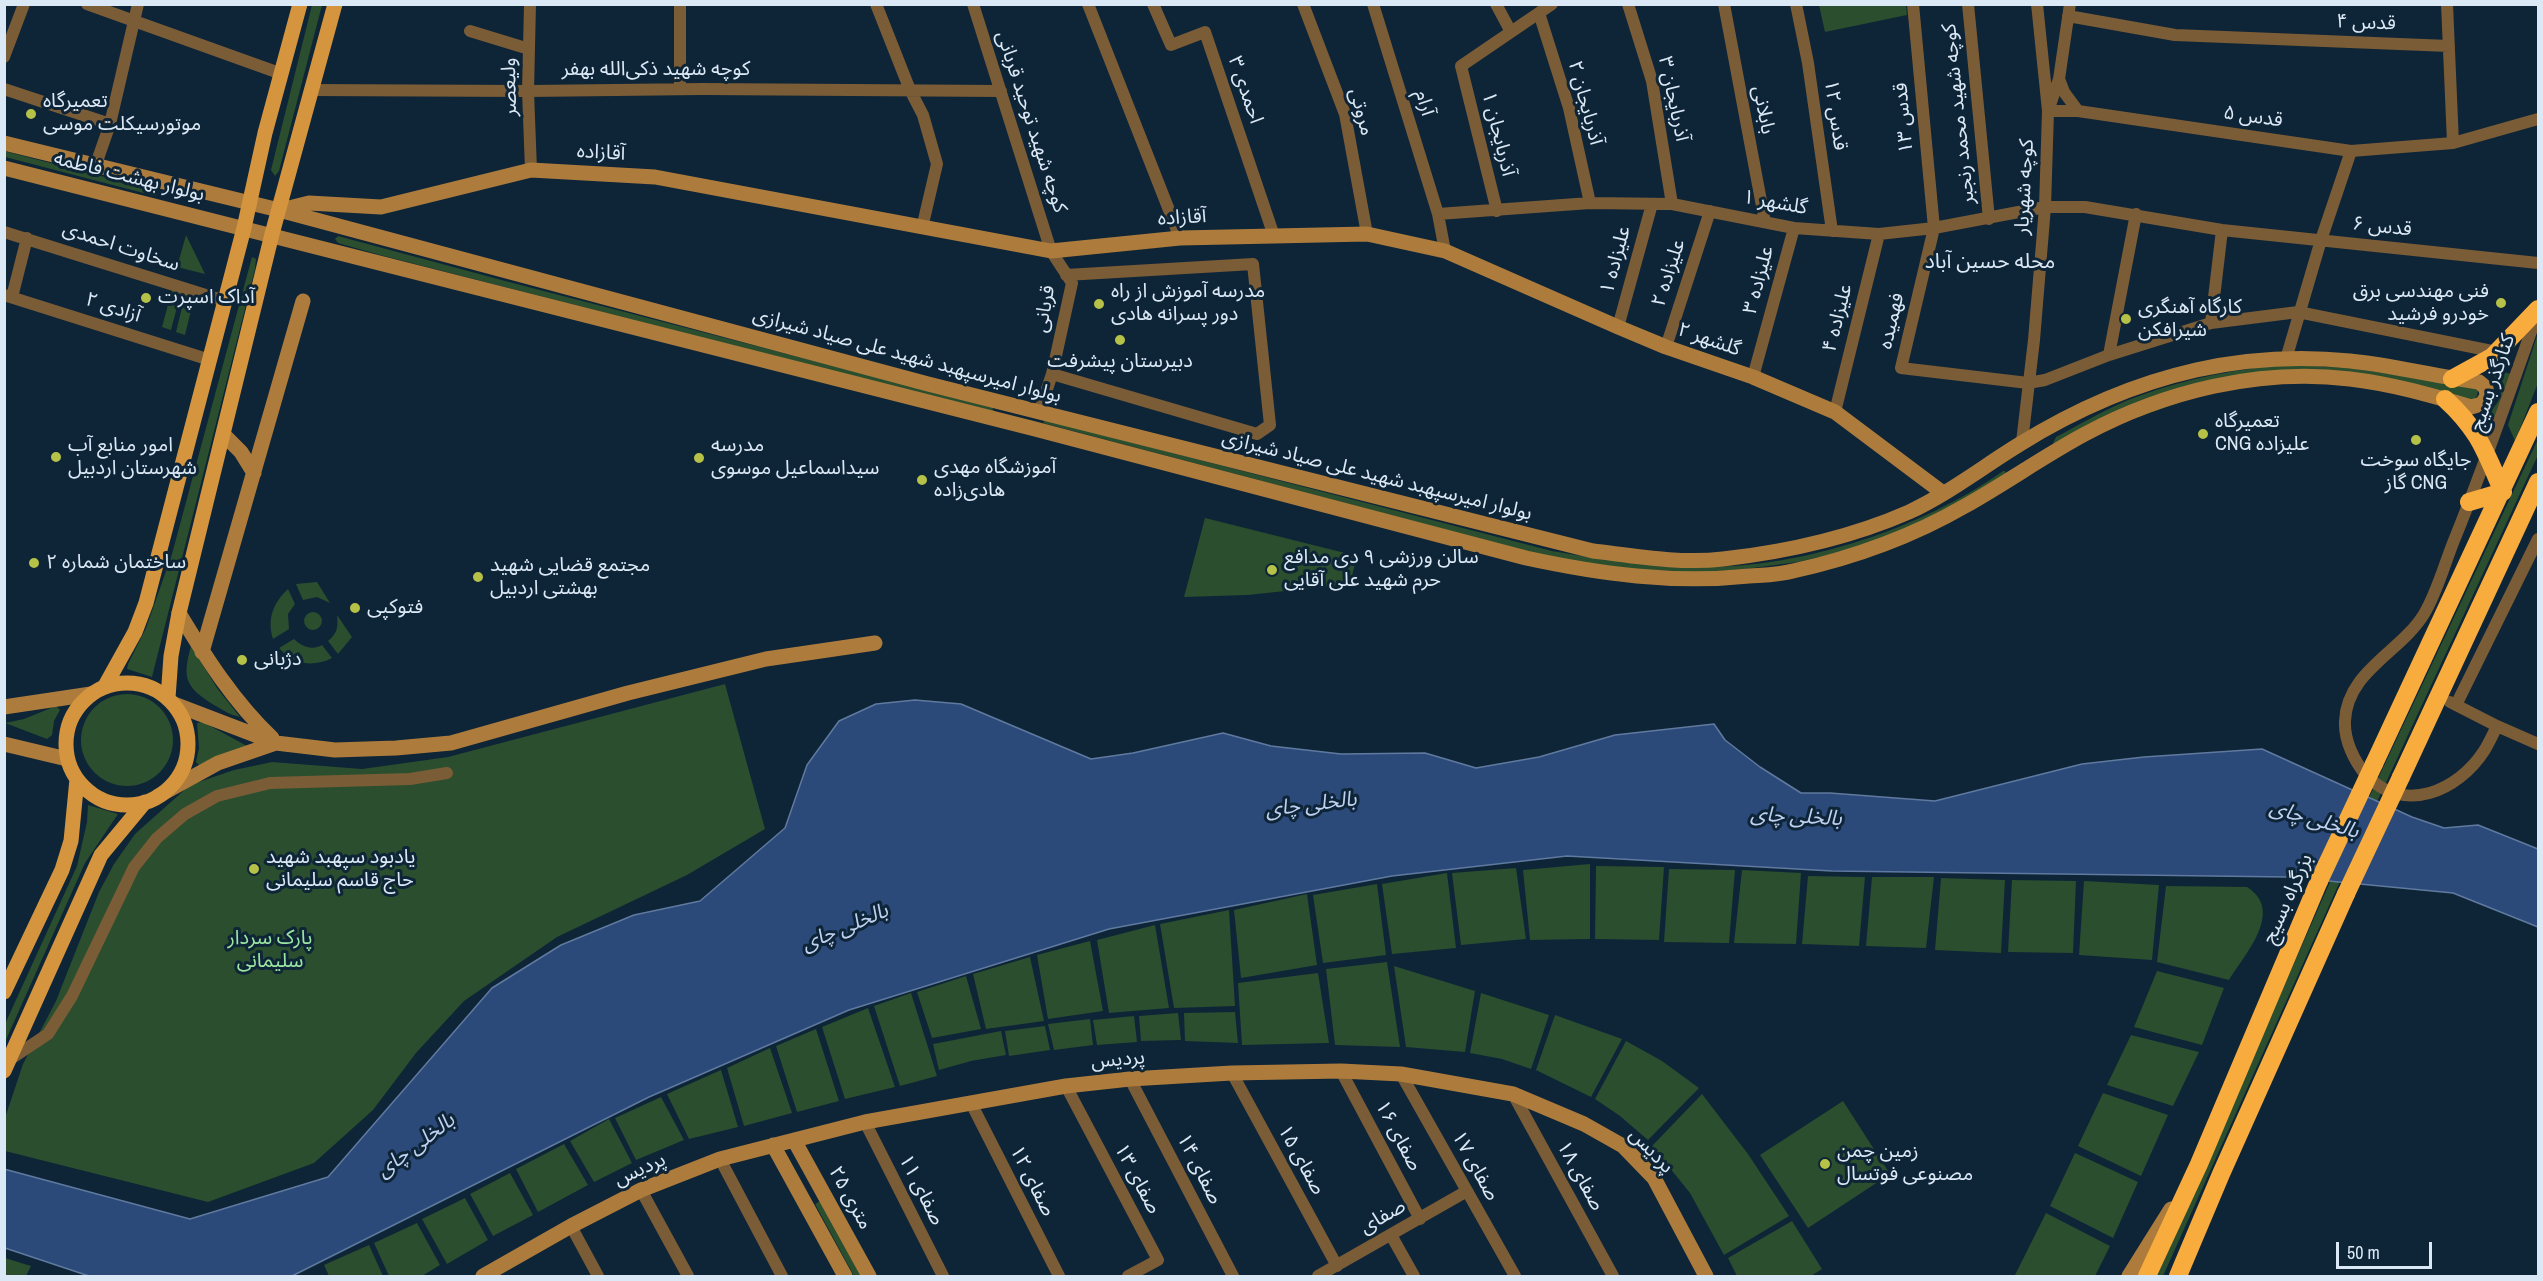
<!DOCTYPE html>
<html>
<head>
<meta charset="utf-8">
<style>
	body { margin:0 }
	#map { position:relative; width:2543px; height:1281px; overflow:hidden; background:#0e2437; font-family:"Archivo Narrow",sans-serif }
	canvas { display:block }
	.frame { position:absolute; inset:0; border:6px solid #dbe9f6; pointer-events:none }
	.scale { position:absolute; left:2336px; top:1242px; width:96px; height:27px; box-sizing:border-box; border:3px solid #dbe9f6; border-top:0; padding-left:8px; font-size:18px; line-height:21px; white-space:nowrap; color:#dbe9f6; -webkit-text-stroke:4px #0e2437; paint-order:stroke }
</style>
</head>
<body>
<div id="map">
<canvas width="2543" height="1281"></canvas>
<div class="frame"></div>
<div class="scale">50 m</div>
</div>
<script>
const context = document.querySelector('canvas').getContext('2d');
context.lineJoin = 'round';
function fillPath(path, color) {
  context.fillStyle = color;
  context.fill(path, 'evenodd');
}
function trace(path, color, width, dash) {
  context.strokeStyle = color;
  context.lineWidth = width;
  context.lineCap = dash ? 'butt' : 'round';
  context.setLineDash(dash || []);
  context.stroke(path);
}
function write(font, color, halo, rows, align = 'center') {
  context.font = font + ' "Archivo Narrow","Noto Sans Arabic",sans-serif';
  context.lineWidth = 6;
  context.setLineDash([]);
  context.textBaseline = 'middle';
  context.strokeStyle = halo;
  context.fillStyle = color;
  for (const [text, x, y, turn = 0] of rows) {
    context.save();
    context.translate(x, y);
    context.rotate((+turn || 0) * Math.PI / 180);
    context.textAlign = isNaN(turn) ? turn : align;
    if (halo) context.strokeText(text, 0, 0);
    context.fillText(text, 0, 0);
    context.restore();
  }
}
fillPath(new Path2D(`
	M312,5H322L279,171L275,176L271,170Z
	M1819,5H1906L1907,15L1825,32Z
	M4,151L151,189L157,195L155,196L5,157Z
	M186,235L205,274L177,267Z
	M338,236L509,282L992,407L994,412L380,255L338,243L335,239Z
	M252,257L256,259L255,269L152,677L127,669L128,664L146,628L172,554Z
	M173,286L182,288L171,330L162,327Z
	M186,291L195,294L185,335L176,332Z
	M2538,333V383L2515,441L2508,425Z
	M2292,364L2357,369L2474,387L2478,391L2477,396L2473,400L2263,374L2056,445L2053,443L2056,437C2083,423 2110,406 2139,396C2188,378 2240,368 2292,364Z
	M2486,367L2511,374L2496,418L2486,414C2509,397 2502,384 2486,367Z
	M1045,420L1552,551C1600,559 1648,566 1697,567C1798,569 1920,530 2003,471H2005L2007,475L1969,498L1887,537L1843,551L1798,562L1753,568L1701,573H1660L1553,558L1043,423Z
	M2538,439V455L2337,888L2163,1276H2156L2341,857Z
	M1205,518L1357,556L1350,584L1248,595L1184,597Z
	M317,582L330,603L317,597L303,600L296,584Z
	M288,589L295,604L288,614L289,629L273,639C267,619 273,603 288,589Z
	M304 621a9 9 0 1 1 18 0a9 9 0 1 1-18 0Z
	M337,615L352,637L338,654L328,641C338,633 338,626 337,615Z
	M294,639C301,646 312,651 322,645L332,658C313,668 292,664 279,648Z
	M191,646L217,688L240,717C230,715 223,710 214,705C185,687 182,678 191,646Z
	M725,684L765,829L687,875L557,937L464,1001L416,1053L373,1110L314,1163L208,1202L5,1151V1118L23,1064L56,1001L99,892L114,864L135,834L190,785L234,770L272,762L362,769L448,757Z
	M81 740a46 46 0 1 1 92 0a46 46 0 1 1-92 0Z
	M56,706L60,710L54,721L52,735L47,739L5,723L24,719Z
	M203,722L247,746L199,765L196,762L199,748L197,723Z
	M88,805L118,814L85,863L5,1042V1024L77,866L87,822Z
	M1590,864V939L1530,940L1523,870Z
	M1596,866L1664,867L1659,940L1595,939Z
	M1516,868L1526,939L1461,945L1452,873Z
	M1669,869L1735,870L1729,943L1664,942Z
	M1742,870L1801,873L1796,944L1734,943Z
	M1447,873L1456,948L1392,954L1382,884Z
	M1808,876L1865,877L1859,946L1802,944Z
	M1872,877H1934L1926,948L1866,946Z
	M1941,878L2005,880L2001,953L1935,950Z
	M2012,880L2076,881L2073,953L2008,952Z
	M2084,881L2159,885L2152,960L2079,955Z
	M1377,884L1386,955L1323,963L1313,895Z
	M2166,886L2247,887C2285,911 2245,954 2229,980L2157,962Z
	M1307,894L1317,965L1241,978L1234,910Z
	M1229,910L1235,1006L1174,1008L1160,924Z
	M1155,925L1169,1008L1109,1013L1097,940Z
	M1090,941L1103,1011L1048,1019L1037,955Z
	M1030,957L1044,1021L986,1029L973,974Z
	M1387,962L1400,1047L1335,1045L1326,969Z
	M1394,966L1475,991L1465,1052L1406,1047Z
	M2157,971L2224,988L2202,1045L2134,1027Z
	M1318,973L1329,1043L1242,1045L1238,983Z
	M966,976L981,1029L932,1038L917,992Z
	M911,993L937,1076L900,1086L874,1006Z
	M1481,993L1549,1015L1531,1069L1502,1059L1470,1053Z
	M868,1008L895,1087L845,1099L822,1027Z
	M1235,1012L1238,1043L1185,1041L1184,1013Z
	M1178,1013L1181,1040L1141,1041L1139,1016Z
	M1555,1015L1622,1039L1591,1097L1536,1070Z
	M1134,1016L1137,1042L1097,1045L1093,1020Z
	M1090,1019L1093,1045L1054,1050L1048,1024Z
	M1045,1026L1050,1050L1009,1056L1005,1031Z
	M816,1029L839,1101L797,1112L776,1046Z
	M1001,1031L1006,1055L971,1061L939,1070L933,1044Z
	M2131,1035L2199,1052L2173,1106L2107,1085Z
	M1626,1041L1662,1061L1699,1088L1648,1140L1620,1116L1595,1099Z
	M770,1048L792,1113L744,1126L727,1068Z
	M721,1070L738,1127L689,1139L667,1094Z
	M2103,1093L2168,1115L2141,1176L2078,1146Z
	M1702,1094L1748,1154L1789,1216L1724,1255L1690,1193L1652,1146Z
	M661,1097L684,1140L636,1160L615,1118Z
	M1843,1101L1890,1174L1808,1228L1760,1155Z
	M609,1119L632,1163L594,1182L570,1141Z
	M564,1144L588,1185L538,1212L516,1169Z
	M2075,1153L2138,1182L2113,1238L2050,1206Z
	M510,1173L533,1215L493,1236L470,1194Z
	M465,1198L488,1240L447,1264L422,1219Z
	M820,1201L861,1276H854L815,1204Z
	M2046,1213L2110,1246L2095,1276H2019L2015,1275Z
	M1792,1221L1822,1269L1811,1276H1737L1728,1258Z
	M417,1223L440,1265L422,1276H389L374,1243Z
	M369,1245L383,1276H329L324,1265Z
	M5,1258L31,1266L26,1276H5Z`), '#2a4e2e');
const water = new Path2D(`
	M915,700L961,704L1091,759L1133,753L1223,733L1271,746L1341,754L1425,753L1476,768L1539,757L1615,735L1714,724L1725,740L1760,767L1801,793H1830L1935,801L2082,764L2144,757L2262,749L2412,817L2444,828L2478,825L2538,849V927L2453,893L2287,877L1832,871L1567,856L1392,876L1109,929L849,1010L649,1097L292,1276H89L5,1248L4,1169L190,1219L328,1177L492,988L561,945L634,915L700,901L785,828L807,765L839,721L876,704Z`);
fillPath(water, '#2b4a7a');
trace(water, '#607a9f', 1.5);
trace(new Path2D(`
	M87,4L282,74
	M530,4L528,91L531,170
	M876,4L910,90L923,115L937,164L922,228
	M973,4L1051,251L1072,283L1052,374L1039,413
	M1088,4L1180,238
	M1153,4L1171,45L1205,32L1274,236
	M1303,4L1345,114L1367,234
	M1373,4L1438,214
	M1496,4L1511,32
	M1628,4L1652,81L1672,204
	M1724,4L1765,222
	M1796,4L1808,63L1832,231
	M1913,4L1934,228L1901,368L2028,383L2045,380L2109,355L2211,323L2298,312L2497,352
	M1968,4L1989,219
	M2070,4L2059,79L2048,111H2078L2351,151L2453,143L2538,119
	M2447,4L2453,143
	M1539,13L1569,108L1590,203
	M2068,16L2175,35L2449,46
	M470,31L529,49
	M4,57L24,4
	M2059,79L2064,92L2078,111
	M4,89L110,124
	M680,89V4
	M311,90L528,91L702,89L1001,91
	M95,167L110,124L138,4
	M1497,211L1461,66L1552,4
	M4,232L225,301
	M1445,251L1438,214L1590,203L1672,204L1794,228L1879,234L1934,228L2045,207H2085L2222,230L2538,263
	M4,295L210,360
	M12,297L27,238
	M2211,323L2222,230
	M1618,327L1652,204
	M1666,347L1710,211
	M2109,355L2136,214
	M2286,359L2321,240L2351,151
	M1052,374L1257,434L1270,425L1253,264L1066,275
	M1753,377L1794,228
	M1835,412L1879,234
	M2022,442L2034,340L2045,207L2048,111L2037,4
	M2450,702L2497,726L2538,744
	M2456,705L2538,539
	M2497,726C2493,734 2489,743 2484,751C2458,791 2404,815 2366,775C2354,761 2344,740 2345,721C2347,671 2401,652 2424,614C2437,593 2445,562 2455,538C2485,464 2511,388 2538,312
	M9,1060L48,1034L72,996L134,867L157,838L185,814L217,796L270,783L410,779L447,773
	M1341,1071L1420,1219
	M1232,1073L1337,1266
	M1401,1074L1515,1276
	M1130,1079L1233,1276
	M1066,1086L1158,1260L1128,1276
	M1513,1094L1613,1276
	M971,1103L1059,1276
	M865,1122L943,1276
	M720,1159L782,1276
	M641,1190L688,1276
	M571,1226L598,1276
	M1391,1235L1414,1276
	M1318,1276L1467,1191`), '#7a5c36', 12);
trace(new Path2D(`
	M4,143L279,210L928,384L1593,551C1635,556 1680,564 1723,559C1785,552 1852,537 1909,512C1948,494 1984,466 2020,444C2075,410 2134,384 2196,370C2246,359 2300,356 2350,361C2393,365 2436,377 2479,382L2486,388L2487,396L2482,404L2471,407C2431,395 2392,384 2350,379C2260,368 2165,391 2085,434C2044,456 2006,483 1965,506C1913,536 1852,558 1793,571C1779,575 1763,575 1749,576C1673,584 1600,574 1526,558L1035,429L4,168
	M281,210L309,203L381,207L531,170L655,177L1051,251L1180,238L1367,234L1445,251L1618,327L1666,347L1753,377L1835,412L1943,493
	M224,435L241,452L254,473
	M179,613C206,658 234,702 272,738
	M202,652L303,301
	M174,704L276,743L335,750L396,748L451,743L628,693L766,659L875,643
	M4,707L91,694
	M4,744L67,759
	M158,796L218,763L276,743
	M794,1140L869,1276
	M773,1145L845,1276
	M483,1276L571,1226L641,1190L720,1159L865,1122L1066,1086L1130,1079L1232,1073L1341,1071L1401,1074L1513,1094L1584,1124L1623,1146L1654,1178L1706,1276
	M2129,1276L2171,1209`), '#ad7c3c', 15);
trace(new Path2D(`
	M66 744a61 61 0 1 1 122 0a61 61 0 1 1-122 0Z
	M105,686L135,632L146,603L244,228L265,133L300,4
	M168,698L171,656L179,613L272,234L335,4
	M4,992L62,870L71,841L77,779
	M4,1071L101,855L145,802`), '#d4953e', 15);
trace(new Path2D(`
	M2452,379L2492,357L2538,309
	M2445,399C2479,430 2485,451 2503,492L2469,502
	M2374,764L2538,412
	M2401,777L2538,482
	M2147,1276L2199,1164L2319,881
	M2178,1276L2221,1174L2346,894`), '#f8ac3e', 18);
trace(new Path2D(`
	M2319,881L2374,764
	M2346,894L2401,777`), '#f8ac3e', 18);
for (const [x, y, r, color] of [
	[31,114,6,"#b6c148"],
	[146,298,6,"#b6c148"],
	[2501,303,6,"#b6c148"],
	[1099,304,6,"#b6c148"],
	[2126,319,6,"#b6c148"],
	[1120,340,6,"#b6c148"],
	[2203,434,6,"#b6c148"],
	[2416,440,6,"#b6c148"],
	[56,457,6,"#b6c148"],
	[699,458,6,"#b6c148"],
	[922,480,6,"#b6c148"],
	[34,563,6,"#b6c148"],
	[1272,570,6,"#b6c148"],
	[478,577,6,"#b6c148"],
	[355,608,6,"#b6c148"],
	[242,660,6,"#b6c148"],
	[254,869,6,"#b6c148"],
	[1825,1164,6,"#b6c148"]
]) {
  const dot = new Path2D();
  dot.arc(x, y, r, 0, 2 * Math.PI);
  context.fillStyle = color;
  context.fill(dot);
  trace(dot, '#0e2437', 2);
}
write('20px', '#dbe9f6', '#0e2437', [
	["قدس ۴",2366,23,2],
	["کوچه شهید ذکی‌الله بهفر",656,70],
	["ولیعصر",510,87,-91],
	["احمدی ۳",1245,90,71],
	["آذربایجان ۳",1673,99,78],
	["آرام",1424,103,73],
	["آذربایجان ۲",1585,103,75],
	["بابلانی",1763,110,79],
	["مروتی",1361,112,75],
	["کوچه شهید محمد رنجبر",1959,114,-96],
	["قدس ۱۲",1835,115,82],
	["قدس ۵",2253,117,8],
	["قدس ۱۳",1904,118,-95],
	["کوچه شهید توحید قربانی",1031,122,72],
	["آذربایجان ۱",1498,134,76],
	["آقازاده",601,153,3],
	["بولوار بهشت فاطمه",129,177,14],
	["کوچه شهریار",2025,187,-87],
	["گلشهر ۱",1775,203,10],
	["آقازاده",1182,218,-3],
	["قدس ۶",2382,227,6],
	["سخاوت احمدی",121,247,18],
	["علیزاده ۱",1616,260,-75],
	["علیزاده ۲",1669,273,-72],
	["علیزاده ۳",1759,280,-75],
	["آزادی ۲",113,308,18],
	["قربانی",1045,309,-80],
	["علیزاده ۴",1838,318,-76],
	["فهمیده",1892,321,-77],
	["گلشهر ۲",1709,340,19],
	["بولوار امیرسپهبد شهید علی صیاد شیرازی",907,356,15],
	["کنارگذر بسیج",2493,383,-71],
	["بولوار امیرسپهبد شهید علی صیاد شیرازی",1377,476,14],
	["بزرگراه بسیج",2288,899,-66],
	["پردیس",1118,1060,-5],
	["صفای ۱۶",1398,1136,62],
	["پردیس",1651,1151,46],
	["صفای ۱۵",1301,1160,61],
	["صفای ۱۷",1475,1166,61],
	["صفای ۱۴",1199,1169,63],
	["پردیس",640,1170,-24],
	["صفای ۱۸",1580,1176,61],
	["صفای ۱۳",1137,1179,62],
	["صفای ۱۲",1032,1181,63],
	["صفای ۱۱",921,1190,63],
	["۲۵ متری",850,1198,61],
	["صفای",1383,1217,-30]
]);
write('20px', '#dbe9f6', '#0e2437', [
	["تعمیرگاه",43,102],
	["موتورسیکلت موسی",43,125],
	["مدرسه آموزش از راه",1111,292],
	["دور پسرانه هادی",1111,315],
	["فنی مهندسی برق",2489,292,"right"],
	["خودرو فرشید",2489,315,"right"],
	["آداک اسپرت",158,298],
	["کارگاه آهنگری",2138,308],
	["شیرافکن",2138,331],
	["دبیرستان پیشرفت",1120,362,"center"],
	["تعمیرگاه",2215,422],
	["CNG علیزاده",2215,445],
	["امور منابع آب",68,446],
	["شهرستان اردبیل",68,469],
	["مدرسه",711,446],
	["سیداسماعیل موسوی",711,469],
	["جایگاه سوخت",2416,461,"center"],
	["گاز CNG",2416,484,"center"],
	["آموزشگاه مهدی",934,468],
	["هادی‌زاده",934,491],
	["سالن ورزشی ۹ دی مدافع",1284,558],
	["حرم شهید علی آقایی",1284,581],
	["ساختمان شماره ۲",46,563],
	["مجتمع قضایی شهید",490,566],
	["بهشتی اردبیل",490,589],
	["فتوکپی",367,608],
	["دژبانی",254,660],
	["یادبود سپهبد شهید",266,858],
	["حاج قاسم سلیمانی",266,881],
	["زمین چمن",1837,1152],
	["مصنوعی فوتسال",1837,1175]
], 'left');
write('20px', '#9ce6a1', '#0e2437', [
	["پارک سردار",270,939],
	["سلیمانی",270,962]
]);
write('21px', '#dbe9f6', '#0e2437', [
	["محله حسین آباد",1990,262]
]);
write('italic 21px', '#bed1f0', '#0e2437', [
	["بالخلی چای",1311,805,-7],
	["بالخلی چای",1796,817,3],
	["بالخلی چای",2314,820,16],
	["بالخلی چای",845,928,-23],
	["بالخلی چای",416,1146,-37]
]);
</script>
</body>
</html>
